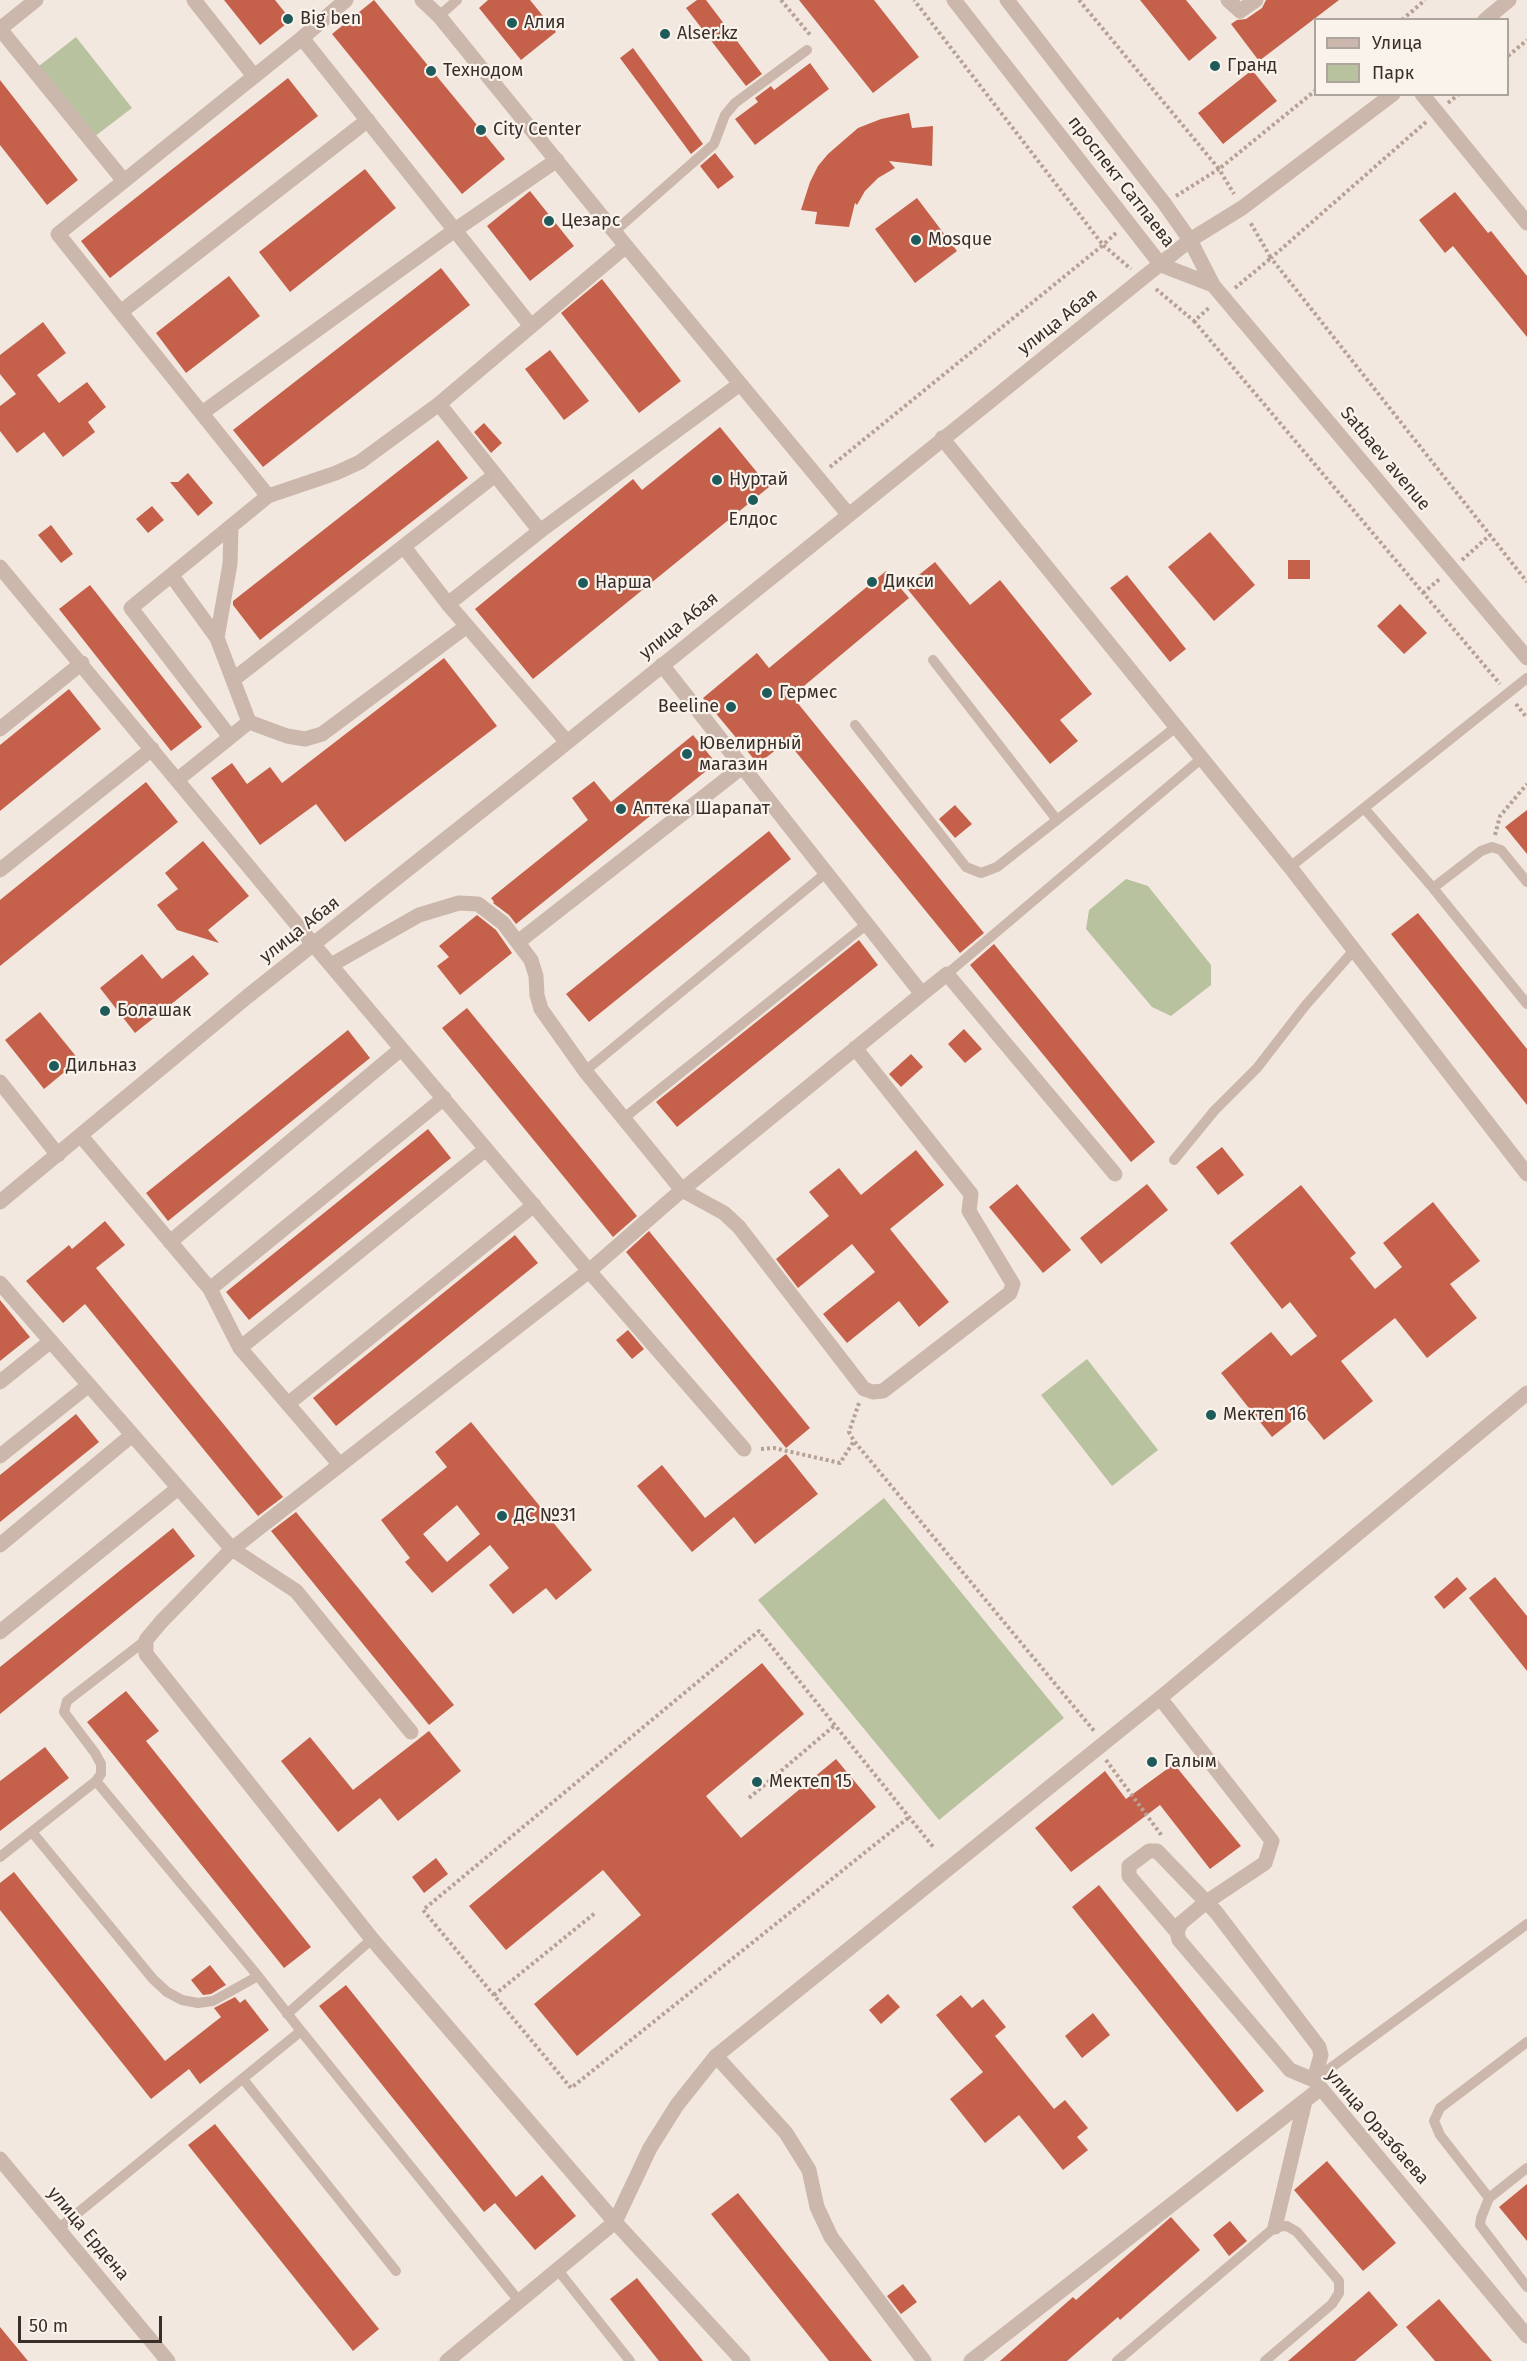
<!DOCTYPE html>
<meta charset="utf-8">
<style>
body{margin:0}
#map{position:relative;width:1527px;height:2361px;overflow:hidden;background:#f3e8df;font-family:"Fira Sans",sans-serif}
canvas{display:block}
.legend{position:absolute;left:1314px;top:18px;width:195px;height:78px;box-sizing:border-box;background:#faf3ec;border:2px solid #ada49e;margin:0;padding:8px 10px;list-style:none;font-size:18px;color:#392e2a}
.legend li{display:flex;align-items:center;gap:12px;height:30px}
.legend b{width:30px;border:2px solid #ada49e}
.scale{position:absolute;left:18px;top:2316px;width:144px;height:27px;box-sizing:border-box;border:3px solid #392e2a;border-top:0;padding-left:8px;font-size:18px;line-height:21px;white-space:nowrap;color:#392e2a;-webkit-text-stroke:4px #faf3ec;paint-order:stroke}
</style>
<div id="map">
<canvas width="1527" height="2361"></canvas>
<ul class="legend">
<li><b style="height:8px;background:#cbb7ab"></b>Улица</li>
<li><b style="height:16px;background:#b9c29f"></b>Парк</li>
</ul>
<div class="scale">50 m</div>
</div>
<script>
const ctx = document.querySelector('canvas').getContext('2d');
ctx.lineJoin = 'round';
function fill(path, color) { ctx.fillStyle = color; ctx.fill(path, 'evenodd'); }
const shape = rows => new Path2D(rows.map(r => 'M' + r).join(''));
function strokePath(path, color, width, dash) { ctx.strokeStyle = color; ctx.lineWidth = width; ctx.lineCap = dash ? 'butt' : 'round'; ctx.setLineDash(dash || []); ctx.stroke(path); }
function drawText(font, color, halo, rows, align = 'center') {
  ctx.font = font + ' "Fira Sans",sans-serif'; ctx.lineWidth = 4.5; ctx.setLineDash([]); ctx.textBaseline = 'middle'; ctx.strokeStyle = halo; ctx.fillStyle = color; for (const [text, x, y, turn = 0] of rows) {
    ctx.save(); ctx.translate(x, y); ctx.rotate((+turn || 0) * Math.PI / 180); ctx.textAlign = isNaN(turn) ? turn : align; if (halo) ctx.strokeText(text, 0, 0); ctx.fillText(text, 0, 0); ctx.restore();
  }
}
fill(shape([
 [76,37,132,108,94,137,39,66],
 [1126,879,1148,886,1211,965,1211,985,1171,1016,1152,1007,1086,929,1089,910],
 [1087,1359,1158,1450,1112,1486,1041,1395],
 [884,1498,1064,1718,939,1820,758,1600]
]), '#b9c29f');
fill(shape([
 [224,0,275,0,291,20,260,45],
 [374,0,505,159,462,194,332,34],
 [488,0,530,0,556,32,521,60,479,8],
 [697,0,706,0,762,74,746,86,686,8],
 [799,0,874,0,919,57,873,93],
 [1140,0,1186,0,1217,38,1189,61],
 [1266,0,1339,0,1259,61,1231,24,1237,20,1246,19,1262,8],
 [633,48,703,144,691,154,620,58],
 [810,63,829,89,755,145,735,119,758,102,755,98,771,86,774,90],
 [1252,70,1277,101,1223,144,1198,113],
 [288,78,318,116,110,278,81,241],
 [0,80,78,180,47,205,0,145],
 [909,113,912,128,933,126,932,166,889,161,895,168,878,178,865,191,857,205,855,203,849,227,815,224,817,212,801,210,810,182,818,166,828,154,858,128,881,119],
 [715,153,734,177,718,189,700,166],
 [365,169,396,208,290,292,259,252],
 [530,191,574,246,530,281,487,226],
 [1455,192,1488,233,1491,231,1527,276,1527,337,1453,246,1445,253,1419,220],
 [917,198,957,251,915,283,875,229],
 [441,268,470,305,263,467,233,430],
 [229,276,260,316,186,373,156,333],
 [602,279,681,381,639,413,561,313],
 [43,322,66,353,37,375,59,403,87,382,106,407,88,422,95,432,63,457,44,432,17,453,0,431,0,406,16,394,0,374,0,355],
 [550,350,589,401,564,420,525,369],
 [484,423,502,443,491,453,474,432],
 [720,427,769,487,533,679,475,609,633,479,642,490],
 [438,440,468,478,260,640,233,605,233,601],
 [188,473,213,503,198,516,170,482,178,482],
 [152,506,164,520,148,533,136,519],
 [51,525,73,554,61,563,38,535],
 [1210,532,1255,585,1214,621,1168,567],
 [1288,560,1310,560,1310,579,1288,579],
 [935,562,970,605,1000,580,1092,694,1060,720,1078,741,1050,764,905,586],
 [886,571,909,598,792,696,984,933,960,953,787,741,758,764,703,698,757,653,769,668],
 [1127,575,1186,649,1170,662,1110,588],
 [90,585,202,727,171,751,59,609],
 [1400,604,1427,633,1404,654,1377,626],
 [444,658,497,726,345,842,316,804,260,845,211,778,232,763,247,784,270,767,282,783],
 [69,689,101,729,0,811,0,745],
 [693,735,716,763,516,924,509,915,493,903,494,902,491,898,588,820,572,798,594,781,611,802],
 [146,782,178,822,0,966,0,900],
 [955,805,972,824,955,838,939,819],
 [1527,810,1527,854,1505,827],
 [769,831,791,859,589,1022,566,994],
 [203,841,249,896,208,930,219,943,177,930,157,905,178,889,165,873],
 [1418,913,1527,1049,1527,1105,1391,934],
 [477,915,496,930,512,953,460,995,437,966,449,957,439,946],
 [859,940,878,965,677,1127,656,1102],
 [994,944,1155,1142,1131,1162,970,965],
 [142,954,162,979,193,955,209,974,135,1033,100,988],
 [467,1008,637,1216,613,1237,442,1028],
 [40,1012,79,1060,44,1089,5,1040],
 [964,1029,982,1049,965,1063,948,1044],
 [348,1030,370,1058,168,1221,146,1193],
 [911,1054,923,1067,901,1087,889,1074],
 [428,1129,451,1158,249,1320,226,1292],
 [1222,1147,1244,1175,1218,1195,1196,1167],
 [916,1150,944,1185,890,1229,949,1302,919,1327,899,1301,847,1343,823,1314,875,1272,852,1244,798,1288,776,1259,829,1216,809,1192,839,1168,861,1195],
 [1017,1184,1071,1250,1043,1273,989,1207],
 [1147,1184,1168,1210,1101,1264,1080,1238],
 [1301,1185,1356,1253,1350,1258,1375,1289,1402,1267,1383,1243,1433,1202,1480,1261,1450,1284,1477,1318,1427,1358,1395,1318,1341,1361,1373,1401,1324,1440,1302,1413,1272,1437,1221,1373,1271,1332,1291,1356,1317,1336,1290,1302,1282,1309,1230,1243],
 [105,1221,125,1245,96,1268,283,1497,258,1516,85,1304,63,1323,26,1281,69,1245,72,1249],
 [649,1231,810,1428,786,1448,626,1252],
 [515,1235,538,1263,336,1426,313,1398],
 [0,1300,30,1337,0,1361],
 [628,1330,644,1349,632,1359,616,1340],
 [76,1414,99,1442,0,1522,0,1475],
 [471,1422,592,1570,556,1600,546,1588,513,1614,489,1585,509,1568,490,1545,432,1593,405,1562,410,1558,381,1520,447,1467,435,1452],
 [457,1505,480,1534,447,1562,423,1534],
 [786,1454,818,1494,755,1544,734,1517,692,1552,637,1486,662,1465,705,1518],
 [296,1512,454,1705,429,1725,271,1531],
 [173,1528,195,1556,0,1714,0,1667],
 [1457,1577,1467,1589,1444,1609,1434,1597],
 [1495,1577,1527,1616,1527,1671,1469,1598],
 [762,1663,804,1714,706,1796,741,1838,836,1759,876,1807,577,2056,534,2004,641,1915,603,1870,506,1950,469,1906],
 [126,1691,159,1731,146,1741,311,1947,284,1968,87,1722],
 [429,1731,461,1771,398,1821,380,1798,338,1832,281,1761,310,1737,353,1790],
 [45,1747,69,1778,0,1831,0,1781],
 [1174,1764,1241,1846,1210,1869,1160,1805,1071,1872,1035,1828,1105,1771,1126,1799],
 [436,1858,448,1874,424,1893,412,1877],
 [14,1872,165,2061,221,2017,214,2008,235,1997,240,2003,245,1999,269,2030,200,2084,189,2069,151,2099,0,1910,0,1883],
 [1099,1885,1264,2091,1237,2112,1072,1907],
 [210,1965,226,1985,211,1994,203,1995,191,1980],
 [346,1985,516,2197,542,2175,576,2216,535,2250,495,2203,484,2212,319,2006],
 [888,1994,900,2007,881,2024,869,2010],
 [961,1995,972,2008,983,1999,1006,2027,995,2036,1054,2109,1065,2100,1088,2128,1077,2137,1088,2150,1063,2170,1019,2115,985,2143,950,2099,983,2072,936,2015],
 [1093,2013,1110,2035,1082,2058,1065,2036],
 [215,2124,379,2329,353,2351,188,2145],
 [1327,2161,1396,2243,1363,2271,1294,2190],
 [1527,2184,1527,2241,1499,2207],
 [738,2193,872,2361,829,2361,711,2214],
 [1171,2217,1200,2250,1120,2320,1118,2317,1067,2361,1000,2361,1073,2297,1076,2300],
 [1230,2221,1247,2241,1229,2256,1213,2235],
 [637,2278,703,2361,659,2361,610,2299],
 [903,2284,917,2302,901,2314,887,2296],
 [1369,2291,1398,2325,1355,2361,1288,2361],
 [1439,2299,1492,2361,1435,2361,1406,2327],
 [0,2327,28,2361,0,2361]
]), '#c5604b');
strokePath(shape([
 [781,0,811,36],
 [1079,0,1219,169,1316,90],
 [1402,20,1425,0],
 [1508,56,1527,40],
 [1448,103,1459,94],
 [1426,122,1271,258,1490,535],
 [1176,196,1219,169,1234,194],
 [1116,233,1103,245,1131,269],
 [1235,288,1271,258,1250,222],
 [1156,289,1194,321,1210,307],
 [1194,321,1500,684],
 [830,467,1103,245,914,0],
 [1462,560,1490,535,1527,582],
 [1423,593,1441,578],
 [1516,704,1527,718],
 [1495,835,1500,816,1527,784],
 [859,1403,849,1432,854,1441,1095,1732],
 [761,1449,774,1448,840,1463,854,1441],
 [1106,1760,1162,1836],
 [749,1798,834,1726],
 [908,1818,571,2088,423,1910,759,1631,934,1848],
 [494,1995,595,1913]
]), '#b7a195', 4, [3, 3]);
strokePath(shape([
 [439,16,457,0],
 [614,232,714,144,725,115,735,103,807,50],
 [933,660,1057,820,1176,727],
 [855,725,966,867,981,873,997,867,1057,820],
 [1364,808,1433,888,1527,1004],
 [1290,867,1527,678],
 [1433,888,1481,851,1492,847,1501,850,1527,882],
 [947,974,1202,758],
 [585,1071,826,873],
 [624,1118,867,924],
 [1174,1160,1214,1111,1257,1068,1305,1006,1354,950],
 [96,1781,258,1976,301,2031],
 [32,1832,153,1979,167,1992,182,2000,198,2003,213,2001,258,1976],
 [0,1857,96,1781,101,1774,101,1764,95,1753,64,1712,67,1701,146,1640],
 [287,2014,372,1939],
 [1527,2042,1440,2108,1434,2121,1440,2135,1489,2198,1481,2218,1480,2225,1527,2287],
 [243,2079,396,2271],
 [1314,2080,1527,1924],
 [1489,2198,1527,2168],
 [58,2229,301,2031,519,2301],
 [557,2269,630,2361],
 [1117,2361,1275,2227,1287,2226,1297,2232,1339,2281,1339,2293,1332,2304,1265,2361]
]), '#cbb7ab', 10);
strokePath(shape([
 [194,0,254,76],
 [346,0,302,38,531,326],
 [422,0,439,16,626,246,848,514],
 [1228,0,1240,11,1256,0],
 [0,29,124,181,302,38],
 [0,29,36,0],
 [1422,94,1527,223],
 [124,181,58,234,268,496],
 [122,311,368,120],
 [202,413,455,230,557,160],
 [942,438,1290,867,1527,1174],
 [540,531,740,384],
 [404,547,448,604],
 [0,567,313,944,589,1271,744,1449],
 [172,576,217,638,249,722,287,736,305,739,322,734,467,626],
 [217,638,230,564,231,527],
 [234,679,495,475],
 [0,729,82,663],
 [230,737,131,608,268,496,336,473,360,462,439,404],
 [567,742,448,604,540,531,439,404,626,246],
 [177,780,249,722],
 [0,870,152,749],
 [518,942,742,767],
 [331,965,419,915,459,903,478,904,503,923,531,960,536,976,537,995,541,1009,585,1071,682,1190,922,994,662,665],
 [922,994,947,974,1115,1174],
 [0,1082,58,1155],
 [81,1136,210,1289,240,1348,340,1465],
 [170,1242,401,1049],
 [0,1283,232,1549,161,1622,146,1640,146,1654,372,1939,615,2222,743,2361],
 [210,1289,444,1098],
 [240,1348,486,1149],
 [0,1382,51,1341],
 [289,1403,534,1205],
 [0,1456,89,1385],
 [0,1545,132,1435],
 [0,1632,177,1489],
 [1160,1698,1272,1841,1265,1863,1205,1903,1181,1923,1177,1932,1179,1940,1290,2070,1314,2080,1527,2336],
 [411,1732,296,1591,232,1549,589,1271,682,1190,724,1213,739,1227,864,1389,873,1392,883,1391,1010,1293,1013,1284,969,1211,971,1194,855,1048],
 [1177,1932,1129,1876,1129,1866,1149,1851,1157,1851,1216,1912,1319,2047,1321,2055,1314,2080],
 [716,2056,786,2133,809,2170,817,2207,831,2237,924,2361],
 [1275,2227,1305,2101],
 [447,2361,615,2222,650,2148,677,2105,716,2056,1160,1698,1527,1393],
 [971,2361,1321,2088]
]), '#cbb7ab', 15);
strokePath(shape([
 [954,0,1161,265,1213,285],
 [1007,0,1164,203,1190,240,1213,285,1527,658],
 [1485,20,1509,0],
 [0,1202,248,996,524,777,1190,240,1242,208,1393,94],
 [0,2159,168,2361]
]), '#cbb7ab', 15);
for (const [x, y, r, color] of [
 [288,19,6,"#1f5b5b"],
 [512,23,6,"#1f5b5b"],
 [665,34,6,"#1f5b5b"],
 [1215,66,6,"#1f5b5b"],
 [431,71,6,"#1f5b5b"],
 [481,130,6,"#1f5b5b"],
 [549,221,6,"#1f5b5b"],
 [916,240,6,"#1f5b5b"],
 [717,480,6,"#1f5b5b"],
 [753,500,6,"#1f5b5b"],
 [872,582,6,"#1f5b5b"],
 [583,583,6,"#1f5b5b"],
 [767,693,6,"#1f5b5b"],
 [731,707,6,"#1f5b5b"],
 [687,754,6,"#1f5b5b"],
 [621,809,6,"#1f5b5b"],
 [105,1011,6,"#1f5b5b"],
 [54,1066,6,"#1f5b5b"],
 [1211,1415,6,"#1f5b5b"],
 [502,1516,6,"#1f5b5b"],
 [1152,1762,6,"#1f5b5b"],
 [757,1782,6,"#1f5b5b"]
]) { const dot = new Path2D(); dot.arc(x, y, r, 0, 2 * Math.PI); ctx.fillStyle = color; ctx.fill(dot); strokePath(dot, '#faf3ec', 2); }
drawText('18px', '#392e2a', '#faf3ec', [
 ["Big ben",300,19],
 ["Алия",524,23],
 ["Alser.kz",677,34],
 ["Гранд",1227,66],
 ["Технодом",443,71],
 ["City Center",493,130],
 ["Цезарс",561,221],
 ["Mosque",928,240],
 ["Нуртай",729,480],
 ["Елдос",753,520,"center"],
 ["Дикси",884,582],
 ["Нарша",595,583],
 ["Гермес",779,693],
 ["Beeline",719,707,"right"],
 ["Ювелирный",699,744],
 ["магазин",699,765],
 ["Аптека Шарапат",633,809],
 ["Болашак",117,1011],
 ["Дильназ",66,1066],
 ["Мектеп 16",1223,1415],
 ["ДС №31",514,1516],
 ["Галым",1164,1762],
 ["Мектеп 15",769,1782]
], 'left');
drawText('18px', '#392e2a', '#faf3ec', [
 ["проспект Сатпаева",1121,182,52],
 ["улица Абая",1058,322,-38],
 ["Satbaev avenue",1385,459,50],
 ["улица Абая",679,626,-39],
 ["улица Абая",300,930,-38],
 ["улица Оразбаева",1377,2127,49],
 ["улица Ердена",88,2234,50]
]);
</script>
